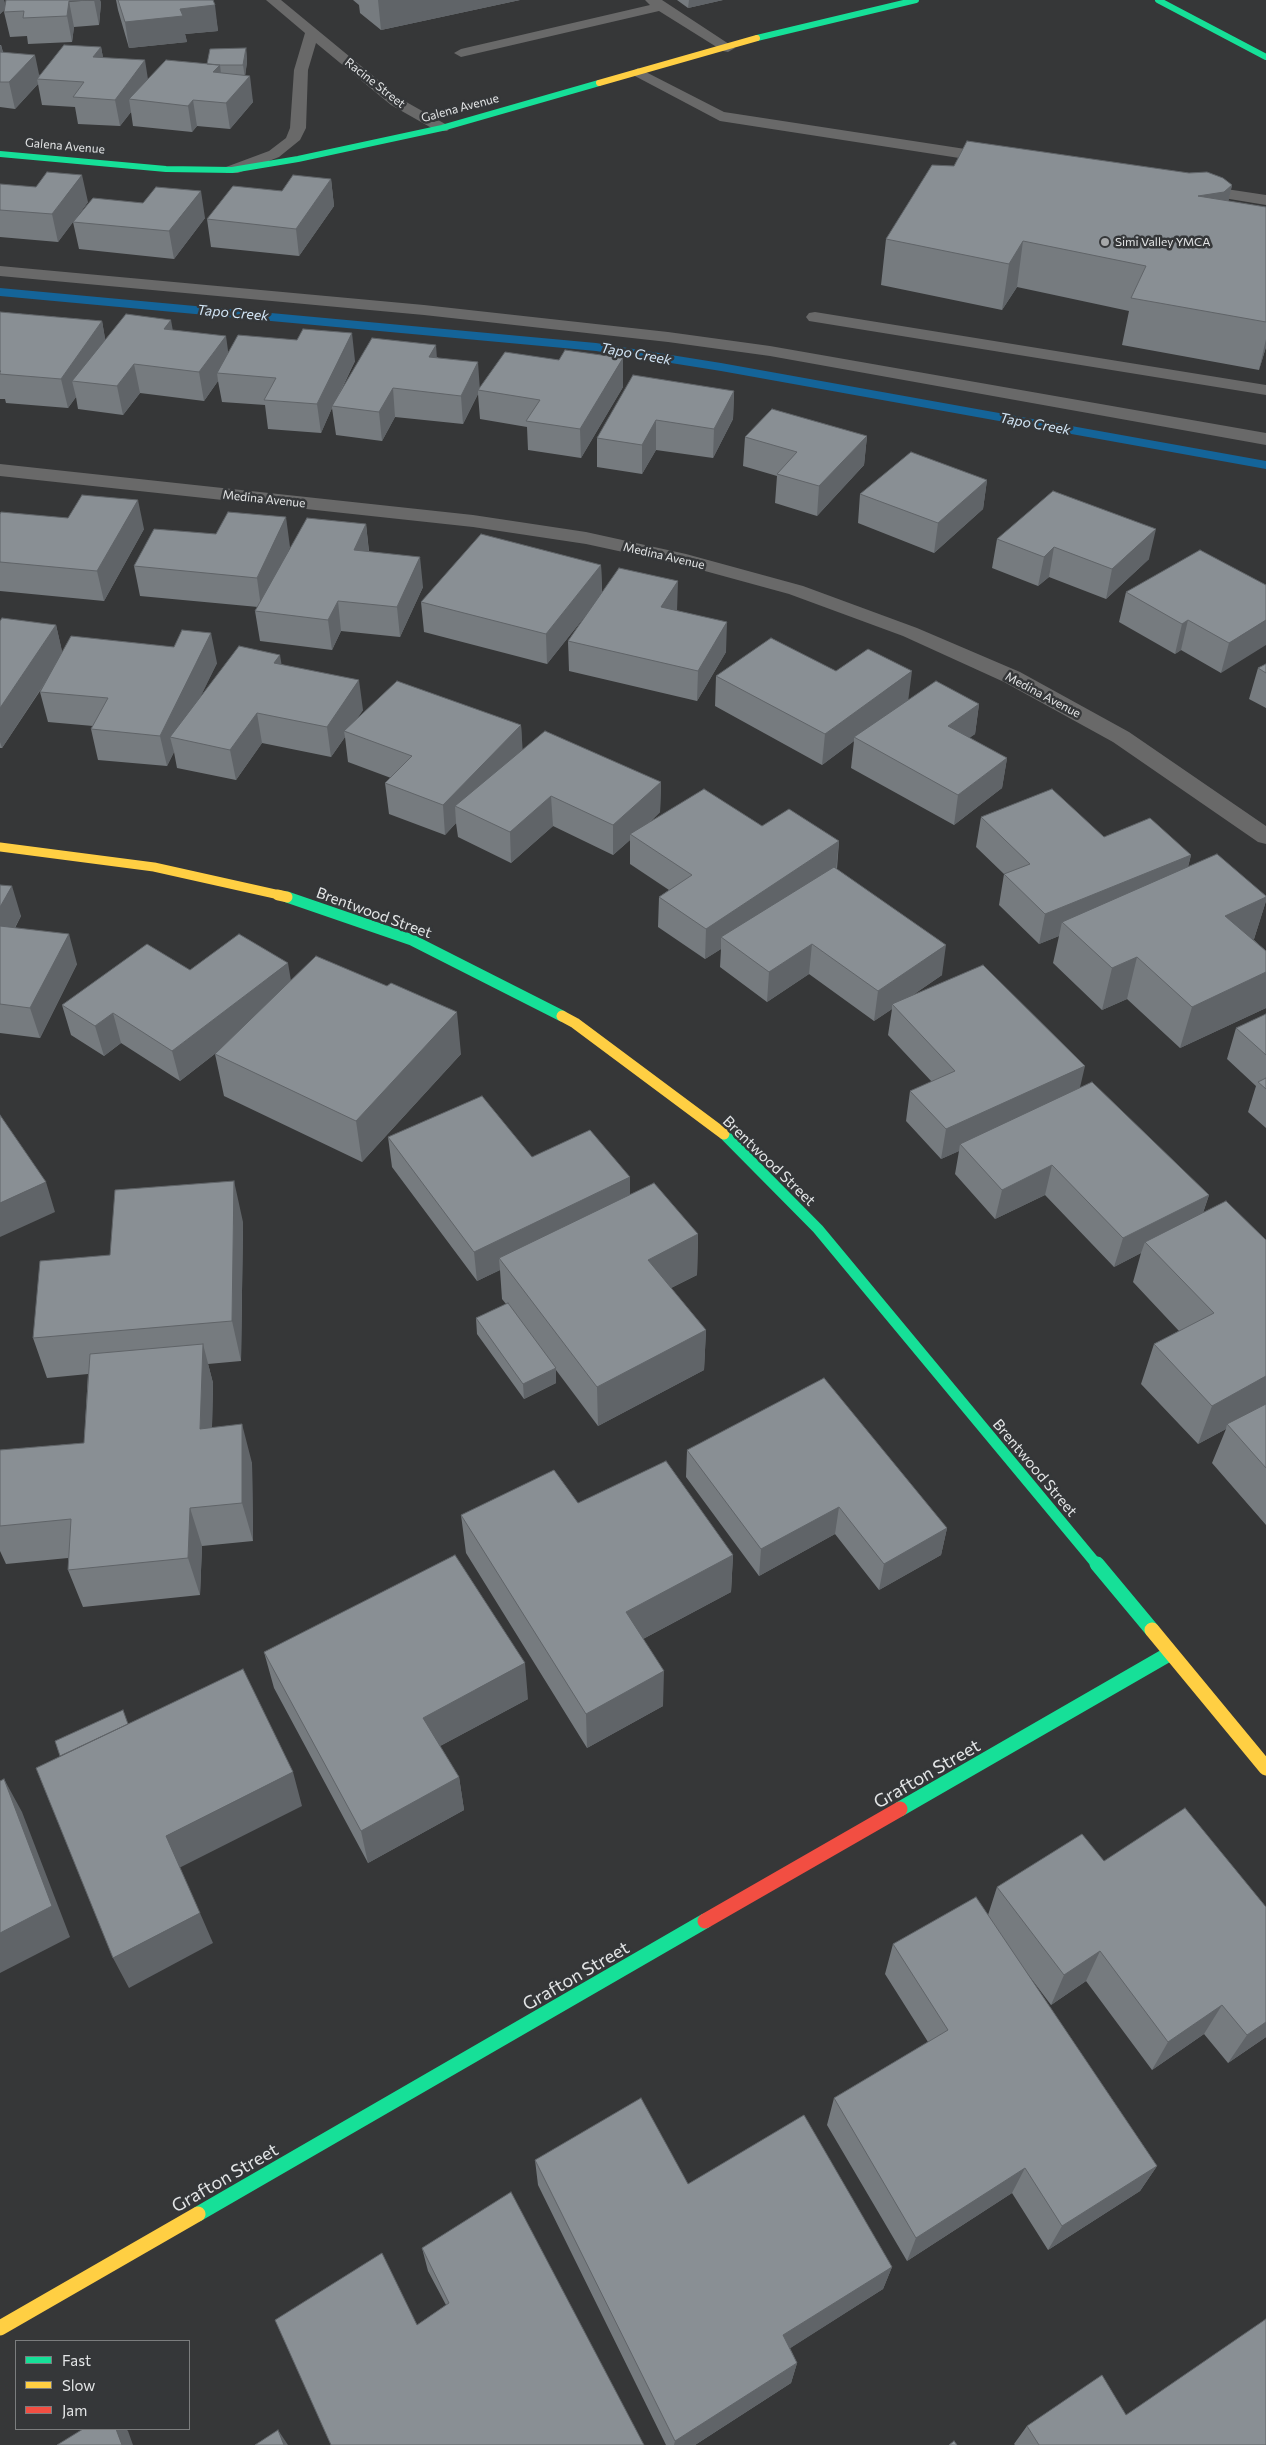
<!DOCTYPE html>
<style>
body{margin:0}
#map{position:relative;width:1266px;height:2445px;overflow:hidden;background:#363738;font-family:Commissioner,sans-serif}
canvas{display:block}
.legend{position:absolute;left:15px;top:2340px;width:175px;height:90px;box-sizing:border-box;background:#353739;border:1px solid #7b7d7e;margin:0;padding:6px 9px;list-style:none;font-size:15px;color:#e3e5e6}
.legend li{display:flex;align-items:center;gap:10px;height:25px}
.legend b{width:25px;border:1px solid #7b7d7e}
</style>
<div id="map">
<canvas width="1266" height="2445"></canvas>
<ul class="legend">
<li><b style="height:6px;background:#16e098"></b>Fast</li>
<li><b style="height:6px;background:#ffcf43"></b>Slow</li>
<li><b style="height:6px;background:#f24e42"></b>Jam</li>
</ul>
</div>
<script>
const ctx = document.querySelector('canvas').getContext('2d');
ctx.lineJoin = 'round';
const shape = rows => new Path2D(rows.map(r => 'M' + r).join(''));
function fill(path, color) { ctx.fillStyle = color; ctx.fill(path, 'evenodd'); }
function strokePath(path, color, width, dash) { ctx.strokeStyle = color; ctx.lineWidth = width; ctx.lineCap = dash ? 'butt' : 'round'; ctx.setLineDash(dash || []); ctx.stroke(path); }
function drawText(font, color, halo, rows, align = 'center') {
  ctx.font = font + ' Commissioner,sans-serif'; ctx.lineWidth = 5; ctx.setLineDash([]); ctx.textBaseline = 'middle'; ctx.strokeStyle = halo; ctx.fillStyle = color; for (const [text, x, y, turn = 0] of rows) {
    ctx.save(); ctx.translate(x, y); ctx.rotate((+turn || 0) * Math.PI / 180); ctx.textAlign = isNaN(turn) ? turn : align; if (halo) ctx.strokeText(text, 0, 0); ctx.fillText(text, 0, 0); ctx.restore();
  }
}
fill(shape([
 [0,288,596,343,721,363,1266,461,1266,469,721,371,596,351,0,296,0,288]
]), '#146499');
fill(shape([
 [645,0,662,0,735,48,728,52,723,51,659,11,461,57,454,53,461,49,650,5,645,0],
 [638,68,724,112,998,154,1006,159,998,164,720,121,633,75,631,72,638,68],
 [1193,184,1266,195,1266,205,1187,192,1185,189,1193,184],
 [0,266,424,305,668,332,770,346,1266,433,1266,445,770,356,668,342,424,315,0,276,0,266],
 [815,312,1266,385,1266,395,809,321,806,317,809,313,815,312]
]), '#696969');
fill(shape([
 [266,0,281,0,401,99,447,125,450,128,447,131,437,131,391,105,316,43,308,70,306,128,300,140,279,157,238,173,226,173,224,170,226,167,269,151,286,138,290,128,294,70,305,33,266,0],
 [0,464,473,515,586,532,686,554,803,586,917,628,1020,672,1129,732,1266,826,1266,844,1258,842,1113,742,1004,682,903,636,789,594,683,565,586,544,473,527,0,476,0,464]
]), '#696969');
strokePath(shape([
 [1158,0,1266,57],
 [757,38,916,0],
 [0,154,166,169,232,170,298,159,442,128,599,83]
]), '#16e098', 6);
strokePath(shape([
 [287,897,412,940,562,1016],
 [724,1134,818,1229,1098,1566]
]), '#16e098', 11);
strokePath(shape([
 [1097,1564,1152,1630],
 [900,1809,1169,1654],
 [198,2214,705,1921]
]), '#16e098', 15);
strokePath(shape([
 [599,83,757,38]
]), '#ffcf43', 6);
strokePath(shape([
 [0,847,154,867,284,896]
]), '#ffcf43', 9);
strokePath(shape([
 [278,895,287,897],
 [562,1016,575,1023,724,1134]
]), '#ffcf43', 11);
strokePath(shape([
 [1152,1630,1266,1768],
 [0,2328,198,2214]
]), '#ffcf43', 15);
strokePath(shape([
 [705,1921,900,1809]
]), '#f24e42', 15);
fill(shape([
 [0,0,4,0,5,5,100,0,101,3,99,25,74,27,72,42,28,44,27,36,10,37,4,12,5,9,0,14],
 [116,0,213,0,218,31,185,34,187,42,129,48,118,10],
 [353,0,520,0,381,30,360,13,359,5],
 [677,0,723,0,688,8],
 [0,45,1,45,3,52,39,75,101,47,103,58,148,79,207,64,246,48,247,62,245,75,253,102,230,129,197,126,192,132,133,126,131,112,120,126,78,124,75,107,42,105,38,84,15,109,0,107],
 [331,179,334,206,299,256,211,247,207,219,282,191],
 [0,184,88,202,74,221,205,218,174,259,79,249,73,222,58,242,0,237],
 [1232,185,1228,201,1266,207,1266,347,1259,370,1122,345,1129,311,1017,287,1002,310,881,285,886,239],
 [0,312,102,321,105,339,173,330,228,353,355,361,339,395,437,357,480,388,623,387,581,458,528,450,527,427,480,419,478,394,463,424,395,417,382,441,336,435,332,408,321,433,268,429,265,405,222,402,218,381,204,401,140,393,123,415,78,409,76,397,68,408,6,403,5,399,0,399],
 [734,391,733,419,713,458,656,450,642,474,597,467,597,438],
 [867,436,864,465,817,516,775,503,777,476,743,466,745,437],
 [987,480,983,509,934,553,858,523,860,494],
 [0,514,144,529,104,601,0,591],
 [366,524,369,551,423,587,400,637,341,631,332,650,260,641,255,611,258,607,140,596,134,566,290,547,286,556],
 [997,539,1149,559,1106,599,1049,577,1038,586,992,568],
 [601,565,602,592,677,611,726,652,697,701,569,671,568,641,589,611,547,664,424,632,421,602],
 [1266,585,1221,673,1181,650,1175,654,1119,622,1126,592],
 [0,621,56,625,62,652,217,663,199,699,282,664,363,710,357,718,521,725,522,750,661,782,660,812,650,822,762,826,839,841,837,869,942,975,910,997,1080,1088,1209,1195,1203,1213,1266,1240,1266,1525,1212,1463,1226,1429,1198,1444,1141,1384,1154,1344,1179,1331,1133,1282,1141,1253,1114,1267,1045,1195,995,1219,955,1174,959,1151,941,1159,906,1121,910,1091,932,1082,888,1035,892,1009,874,1021,809,974,767,1002,720,967,721,949,705,959,658,927,659,897,669,890,630,864,630,840,613,855,553,826,511,863,458,837,456,823,445,835,389,814,385,783,391,778,348,762,345,737,331,757,262,743,236,780,177,768,174,752,167,766,98,760,91,729,93,726,48,722,40,692,46,682,2,748,0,748],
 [1266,664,1266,708,1249,699,1258,668],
 [836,671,909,700,979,704,975,734,969,738,1007,758,1002,788,954,825,851,768,854,741,822,765,715,706,716,676],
 [981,817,1104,837,1191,855,1188,867,1266,896,1266,901,1254,939,1253,939,1266,951,1266,1008,1180,1048,1127,999,1102,1010,1053,963,1059,936,1039,944,999,905,1004,874,976,847],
 [0,885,21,916,15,928,77,964,40,1038,0,1033],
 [190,970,291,980,461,1054,362,1162,224,1096,215,1054,216,1053,180,1081,121,1043,104,1056,71,1035,62,1005],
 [1266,1014,1266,1128,1248,1112,1256,1086,1227,1059,1236,1028],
 [388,1137,532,1157,630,1194,698,1234,697,1275,671,1288,706,1330,704,1370,598,1426,556,1370,556,1383,524,1399,477,1334,476,1318,506,1304,502,1299,500,1270,477,1281,392,1167],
 [243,1222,241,1361,208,1364,213,1383,212,1427,252,1463,253,1541,202,1546,200,1595,83,1607,68,1570,68,1558,6,1564,0,1551,0,1450,84,1443,88,1374,47,1378,33,1338,110,1255],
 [687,1450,947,1528,941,1555,879,1590,835,1534,759,1576,686,1477],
 [578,1503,733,1555,731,1592,643,1639,663,1706,587,1748,466,1553,461,1515],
 [264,1652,528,1699,440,1746,459,1777,464,1810,368,1863,274,1688],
 [1104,1861,1266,1907,1266,2037,1228,2063,1204,2034,1152,2070,1086,1981,1051,2005,1024,1969,1157,2166,1140,2191,1048,2250,1012,2193,907,2261,827,2125,834,2098,928,2042,885,1974,893,1944,988,1915,997,1887],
 [535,2160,688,2184,892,2267,883,2289,790,2348,797,2363,791,2383,695,2445,666,2445,538,2185],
 [422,2248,644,2445,417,2325,446,2305,428,2271],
 [1126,2415,1266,2445,1015,2445,1014,2444,1027,2426]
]), '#767b7f');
fill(shape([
 [0,0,4,0,6,8,0,14],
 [94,0,100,0,101,3,99,25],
 [378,0,520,0,381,30],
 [689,0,723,0,688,8],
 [69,1,74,27,72,42,67,16],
 [215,5,218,31,185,34,187,42,129,48,125,22,180,9],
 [1,45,7,71,0,76,0,46],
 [101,47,106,73,93,57],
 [246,48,247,62,245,78,243,65],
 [35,55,40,79,37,79,38,84,15,109,9,82],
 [145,60,149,86,129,99,131,112,120,126,115,100],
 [220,65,223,91,213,72],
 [250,76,253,102,230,129,226,103],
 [193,100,197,126,192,132,188,106],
 [82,175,88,202,58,242,52,214],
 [331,179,334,206,299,256,296,229],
 [1232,185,1222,231,1198,196],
 [201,191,205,218,174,259,169,231],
 [1023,241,1017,287,1002,310,1009,264],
 [171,320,176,348,164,329],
 [102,321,107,349,72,381,76,397,68,408,61,379],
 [352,333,355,361,333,406,332,406,332,408,321,433,317,404],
 [226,336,230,365,217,373,218,381,204,401,199,372],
 [1266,339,1266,347,1259,370],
 [436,345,438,373,429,357],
 [623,358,623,387,581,458,580,429],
 [478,362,480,391,478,390,478,394,463,424,461,396],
 [134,364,140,393,123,415,117,386],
 [393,388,395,417,382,441,379,412],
 [734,391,733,419,713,458,714,429],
 [656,420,656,450,642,474,642,445],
 [867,436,864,465,817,516,819,486],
 [987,480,983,509,934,553,938,523],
 [138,500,144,529,104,601,97,571],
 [286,517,290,547,261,607,257,578],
 [366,524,369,554,354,550],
 [1156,529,1149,559,1106,599,1112,569],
 [1054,547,1049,577,1038,586,1044,557],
 [420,557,423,587,400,637,397,607],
 [601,565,602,595,547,664,546,634],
 [678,581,677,611,661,607],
 [338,601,341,631,332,650,328,620],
 [1188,620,1181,650,1175,654,1182,624],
 [1266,620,1266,645,1221,673,1229,643],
 [727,622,726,652,697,701,698,671],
 [56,625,63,655,2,748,0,742,0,708],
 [211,633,217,663,180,739,170,737,174,752,167,766,160,736],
 [280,655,285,685,274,663],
 [912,671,908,702,854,737,854,741,822,765,825,734],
 [359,680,363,710,348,733,344,731,345,737,331,757,327,727],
 [979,704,975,734,944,756,948,726],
 [257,713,262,743,236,780,230,750],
 [521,725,523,755,455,806,456,823,445,835,443,805],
 [1007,758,1002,788,954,825,958,795],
 [661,782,660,812,634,836,630,834,630,840,613,855,613,825],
 [551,796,553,826,511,863,510,832],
 [839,841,836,871,721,937,721,949,705,959,706,929],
 [1191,855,1183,885,1062,922,1059,936,1039,944,1045,914],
 [12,886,21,916,0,954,0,907],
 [1266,897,1266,901,1254,939,1213,958,1225,916],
 [69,934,77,964,40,1038,30,1008],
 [812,944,809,974,767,1002,769,972],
 [946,945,942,975,895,1007,892,1004,892,1009,874,1021,878,991],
 [1137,957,1127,999,1102,1010,1112,968],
 [288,963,293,993,180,1081,172,1051],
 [1266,972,1266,1008,1180,1048,1192,1007],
 [457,1012,461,1054,362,1162,356,1121],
 [113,1013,121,1043,104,1056,95,1026],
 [1085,1066,1078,1096,960,1144,959,1151,941,1159,946,1129],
 [1052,1165,1045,1195,995,1219,1002,1190],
 [630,1177,630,1206,499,1258,500,1270,477,1281,474,1252],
 [234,1181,243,1222,241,1361,232,1321],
 [46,1182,55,1212,0,1237,0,1203],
 [1209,1195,1199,1224,1145,1242,1141,1253,1114,1267,1123,1238],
 [698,1234,697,1275,647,1300,648,1260],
 [706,1330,704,1370,598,1426,597,1387],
 [203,1344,213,1383,211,1467,200,1429],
 [556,1368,556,1383,524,1399,523,1384],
 [1266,1376,1266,1406,1227,1424,1226,1429,1198,1444,1212,1406],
 [242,1424,252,1463,253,1541,242,1503],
 [839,1507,835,1534,759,1576,761,1549],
 [190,1508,202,1546,200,1595,188,1558],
 [947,1528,941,1555,879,1590,884,1564],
 [733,1555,731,1592,626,1648,626,1612],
 [525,1663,528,1699,429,1752,423,1718],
 [664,1671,663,1706,587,1748,586,1714],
 [293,1772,302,1806,179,1868,166,1836],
 [459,1777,464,1810,368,1863,361,1831],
 [4,1779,22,1812,70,1937,0,1973,0,1933],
 [200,1913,213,1943,129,1988,113,1958],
 [1100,1951,1086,1981,1051,2005,1064,1975],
 [1222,2005,1204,2034,1152,2070,1168,2042],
 [1266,2022,1266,2037,1228,2063,1247,2035],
 [1157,2166,1140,2191,1048,2250,1062,2226],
 [1025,2168,1012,2193,907,2261,916,2238],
 [892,2267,883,2289,778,2356,783,2335],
 [797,2363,791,2383,695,2445,674,2445,675,2441],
 [116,2429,126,2429,128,2431,133,2445,122,2445],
 [278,2430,288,2445,284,2445]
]), '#606468');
const building = shape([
 [6,0,93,0,69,1,67,16,23,18,24,11,4,12,6,0],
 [118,0,213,0,215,5,180,9,183,16,125,22,118,0],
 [64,45,101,47,93,57,145,60,115,100,73,97,84,82,37,79,64,45],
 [246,48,243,65,218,65,207,64,210,49,246,48],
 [0,52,35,55,9,82,0,82,0,52],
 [166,60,220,65,213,72,250,76,226,103,193,100,188,106,129,99,166,60],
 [967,141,1189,173,1207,172,1223,178,1232,185,1224,192,1198,196,1266,207,1266,322,1131,298,1146,266,1023,241,1009,264,886,239,932,165,954,166,967,141],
 [47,172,82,175,52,214,0,210,0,184,36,187,47,172],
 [293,175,331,179,296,229,207,219,233,186,282,191,293,175],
 [156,187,201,191,169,231,73,222,93,198,143,203,156,187],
 [0,312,102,321,61,379,0,374,0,372,1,371,0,371,0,312],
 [126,314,171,320,164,329,226,336,199,372,134,364,117,386,72,381,126,314],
 [303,329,352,333,317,404,264,400,276,378,217,373,238,335,297,340,303,329],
 [372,338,436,345,429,357,478,362,461,396,393,388,379,412,332,406,372,338],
 [565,350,623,358,580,429,526,421,540,400,478,390,505,352,559,360,565,350],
 [633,375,734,391,714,429,656,420,642,445,597,438,633,375],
 [772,409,867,436,819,486,777,474,797,452,745,437,772,409],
 [911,452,987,480,938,523,860,494,911,452],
 [1053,491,1156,529,1112,569,1054,547,1044,557,997,539,1053,491],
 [82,495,138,500,97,571,0,562,0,514,1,512,68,518,82,495],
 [228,512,286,517,257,578,134,566,154,529,216,534,228,512],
 [307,518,366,524,354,550,420,557,397,607,338,601,328,620,255,611,307,518],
 [481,534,601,565,546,634,421,602,481,534],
 [1200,550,1266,585,1266,620,1229,643,1188,620,1182,624,1126,592,1200,550],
 [619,568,678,581,661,607,727,622,698,671,568,641,619,568],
 [2,618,56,625,0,708,0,621,2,618],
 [182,630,211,633,160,736,91,729,108,698,40,692,71,636,174,647,182,630],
 [771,638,836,671,868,649,912,671,825,734,716,676,771,638],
 [239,646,280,655,274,663,359,680,327,727,257,713,230,750,170,737,239,646],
 [1266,664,1266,673,1258,668,1266,664],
 [397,681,521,725,443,805,385,783,412,756,344,731,397,681],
 [936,681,979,704,948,726,1007,758,958,795,854,737,936,681],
 [545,731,661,782,613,825,551,796,510,832,455,806,545,731],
 [704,789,762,826,789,809,839,841,706,929,659,897,692,875,630,834,704,789],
 [1052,789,1104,837,1150,818,1191,855,1045,914,1004,874,1030,864,981,817,1052,789],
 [1217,854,1266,896,1266,897,1225,916,1266,951,1266,972,1192,1007,1137,957,1112,968,1062,922,1217,854],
 [834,867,946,945,878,991,812,944,769,972,721,937,834,867],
 [0,885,12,886,0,907,0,885],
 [0,926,69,934,30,1008,0,1004,0,926],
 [239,934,288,963,172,1051,113,1013,95,1026,62,1005,147,944,190,970,239,934],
 [316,956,387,986,391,983,457,1012,356,1121,215,1054,316,956],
 [983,965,1085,1066,946,1129,910,1091,955,1071,892,1004,983,965],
 [1266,1014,1266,1055,1236,1028,1266,1014],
 [1266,1078,1266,1089,1258,1082,1266,1078],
 [1092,1082,1209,1195,1123,1238,1052,1165,1002,1190,960,1144,1092,1082],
 [482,1096,532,1157,590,1130,630,1177,474,1252,388,1137,482,1096],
 [0,1115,46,1182,0,1203,0,1115],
 [234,1181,232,1321,33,1338,40,1261,110,1255,115,1190,234,1181],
 [654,1183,698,1234,648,1260,706,1330,597,1387,499,1258,654,1183],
 [1226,1201,1266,1240,1266,1376,1212,1406,1154,1344,1214,1313,1145,1242,1226,1201],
 [508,1303,556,1368,523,1384,476,1318,508,1303],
 [203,1344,200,1429,242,1424,242,1503,190,1508,188,1558,68,1570,71,1519,0,1526,0,1450,84,1443,90,1354,203,1344],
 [824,1378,947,1528,884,1564,839,1507,761,1549,687,1450,824,1378],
 [1266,1404,1266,1468,1227,1424,1266,1404],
 [666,1461,733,1555,626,1612,664,1671,586,1714,461,1515,554,1470,578,1503,666,1461],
 [455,1555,525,1663,423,1718,459,1777,361,1831,264,1652,455,1555],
 [243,1669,293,1772,166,1836,200,1913,113,1958,36,1768,243,1669],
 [123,1710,128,1724,60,1756,55,1741,123,1710],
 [4,1779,52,1906,0,1933,0,1781,4,1779],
 [1185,1808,1266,1907,1266,2022,1247,2035,1222,2005,1168,2042,1100,1951,1064,1975,997,1887,1082,1834,1104,1861,1185,1808],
 [976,1897,1157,2166,1062,2226,1025,2168,916,2238,834,2098,948,2030,893,1944,976,1897],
 [641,2098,688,2184,804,2115,892,2267,783,2335,797,2363,675,2441,535,2160,641,2098],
 [511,2192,644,2445,331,2445,275,2320,382,2253,417,2325,449,2303,422,2248,511,2192],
 [1266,2319,1266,2445,1039,2445,1027,2426,1102,2375,1126,2415,1266,2319],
 [83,2429,116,2429,122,2445,57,2445,83,2429],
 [278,2430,284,2445,255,2445,278,2430],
 [954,2441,957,2445,949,2445,954,2441]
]);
fill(building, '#898f94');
strokePath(building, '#606468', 1);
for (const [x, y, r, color] of [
 [1105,242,5,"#a6a8a9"]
]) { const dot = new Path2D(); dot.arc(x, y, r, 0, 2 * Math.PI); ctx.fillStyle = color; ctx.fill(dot); strokePath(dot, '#353739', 2); }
drawText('12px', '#e3e5e6', '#353739', [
 ["Racine Street",375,83,38],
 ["Galena Avenue",460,108,-15],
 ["Galena Avenue",65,146,5],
 ["Medina Avenue",264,499,6],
 ["Medina Avenue",664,556,13],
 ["Medina Avenue",1043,695,28]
]);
drawText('12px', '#e3e5e6', '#353739', [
 ["Simi Valley YMCA",1115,242]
], 'left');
drawText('italic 14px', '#d2e5f5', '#353739', [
 ["Tapo Creek",233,313,5],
 ["Tapo Creek",636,354,10],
 ["Tapo Creek",1035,424,10]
]);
drawText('15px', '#e3e5e6', '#353739', [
 ["Brentwood Street",374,913,20],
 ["Brentwood Street",769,1161,44],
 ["Brentwood Street",1035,1468,50]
]);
drawText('18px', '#e3e5e6', '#353739', [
 ["Grafton Street",927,1774,-30],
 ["Grafton Street",576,1976,-30],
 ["Grafton Street",225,2178,-30]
]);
</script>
